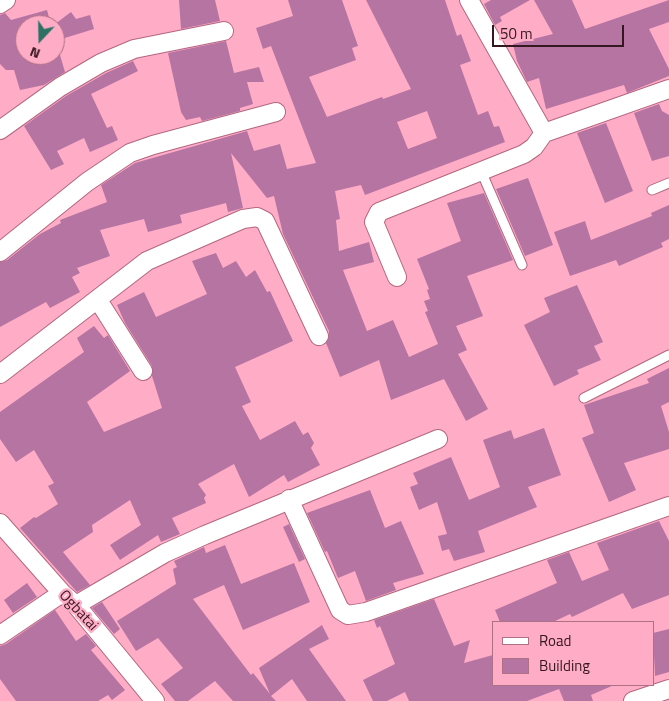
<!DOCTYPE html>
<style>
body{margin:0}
#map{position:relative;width:669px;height:701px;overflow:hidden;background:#ffacc6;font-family:"Titillium Web",sans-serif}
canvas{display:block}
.legend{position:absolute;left:492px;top:621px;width:162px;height:65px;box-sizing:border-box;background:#ffacc6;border:1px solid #ae7084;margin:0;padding:6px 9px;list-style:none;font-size:15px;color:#351721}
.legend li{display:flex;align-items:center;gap:10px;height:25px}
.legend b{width:25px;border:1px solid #ae7084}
.north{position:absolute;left:15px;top:15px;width:50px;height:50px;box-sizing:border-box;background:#ffacc6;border:1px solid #ae7084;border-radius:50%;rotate:201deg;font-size:14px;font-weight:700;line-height:20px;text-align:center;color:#351721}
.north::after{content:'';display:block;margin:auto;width:18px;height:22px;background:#2c7164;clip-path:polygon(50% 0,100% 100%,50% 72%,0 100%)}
.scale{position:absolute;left:492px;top:25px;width:132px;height:22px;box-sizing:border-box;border:2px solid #351721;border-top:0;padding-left:6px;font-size:15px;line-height:18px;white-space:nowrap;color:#351721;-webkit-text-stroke:4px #ffacc6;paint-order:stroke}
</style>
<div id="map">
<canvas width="669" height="701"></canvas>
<ul class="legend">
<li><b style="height:6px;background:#fff"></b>Road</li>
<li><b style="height:14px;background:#b674a2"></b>Building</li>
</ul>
<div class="north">N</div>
<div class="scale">50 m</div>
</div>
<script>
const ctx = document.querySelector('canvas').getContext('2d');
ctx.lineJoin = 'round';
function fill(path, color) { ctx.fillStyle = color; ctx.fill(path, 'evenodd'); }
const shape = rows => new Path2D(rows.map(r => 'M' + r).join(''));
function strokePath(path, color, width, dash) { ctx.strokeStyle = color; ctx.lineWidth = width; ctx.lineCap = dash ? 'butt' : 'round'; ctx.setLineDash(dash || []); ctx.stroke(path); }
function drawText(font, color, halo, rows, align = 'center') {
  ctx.font = font + ' "Titillium Web",sans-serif'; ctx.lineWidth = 4.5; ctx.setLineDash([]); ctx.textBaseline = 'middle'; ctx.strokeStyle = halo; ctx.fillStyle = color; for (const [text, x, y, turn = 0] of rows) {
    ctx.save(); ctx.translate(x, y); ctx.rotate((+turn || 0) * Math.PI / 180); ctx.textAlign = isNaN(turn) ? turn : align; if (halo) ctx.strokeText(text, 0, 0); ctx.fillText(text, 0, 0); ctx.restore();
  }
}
fill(shape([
 [179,0,215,0,220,21,181,29],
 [288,0,342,0,358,46,352,48,356,60,309,77,327,117,382,97,383,99,411,89,366,0,445,0,457,36,461,34,471,61,460,65,478,115,488,111,494,127,499,126,505,142,365,195,361,185,335,191,340,219,336,220,339,251,369,242,374,262,343,270,367,331,393,320,409,357,438,344,425,312,428,311,424,301,430,299,427,290,429,289,417,259,461,241,447,203,484,193,513,260,467,276,483,316,456,326,467,350,458,354,488,409,466,421,444,379,391,400,379,360,340,377,326,343,329,337,329,331,283,234,274,196,267,198,231,153,243,208,228,212,226,203,180,215,182,223,148,232,144,219,100,230,110,256,77,268,80,273,72,277,80,292,50,308,46,302,0,327,0,262,7,260,40,234,61,223,60,220,107,202,101,185,135,163,247,131,254,151,280,144,287,169,316,163,271,46,263,49,256,28,293,16],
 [427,111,437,138,408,149,397,122],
 [491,0,530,0,500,17,502,21,495,25,484,4],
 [534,0,572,0,585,29,669,0,669,22,649,29,669,69,669,76,627,93,624,85,546,109,539,78,527,82,517,61,513,44,553,34],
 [47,10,51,25,25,25,23,55,60,55,65,72,44,85,20,90,14,70,6,70,0,64,0,15,5,13,11,20],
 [71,12,76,19,90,15,94,29,55,41,55,24],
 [226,41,234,73,259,67,264,82,247,82,253,104,240,108,240,111,202,121,200,117,186,120,181,112,168,53],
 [133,61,138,71,91,94,107,128,112,126,118,140,90,152,84,138,57,151,64,164,51,170,24,126,66,96,106,73],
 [659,104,662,111,669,115,669,156,652,161,634,113],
 [606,123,633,191,605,203,577,133],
 [528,178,553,245,525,256,496,189],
 [669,205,669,239,661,243,663,247,619,266,616,260,570,276,554,232,585,221,591,240,652,216,651,213],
 [216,253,223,268,236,261,246,277,255,270,267,292,270,291,293,341,235,367,251,402,242,406,260,440,295,421,303,435,308,432,314,443,311,448,320,465,288,482,284,475,249,497,234,464,198,484,206,495,204,498,206,503,172,518,180,534,161,542,158,535,120,560,110,545,141,525,130,500,92,525,93,532,63,552,90,585,77,592,20,528,34,517,36,518,58,504,48,486,54,483,34,450,16,462,0,439,0,412,84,352,77,338,94,326,104,338,108,335,130,371,87,402,104,432,162,408,152,376,152,366,125,323,117,305,144,292,156,317,207,294,192,261],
 [577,285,603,342,594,346,601,360,577,370,579,374,554,386,524,325,550,312,544,298],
 [669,368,669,402,661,406,669,432,669,449,624,463,636,490,609,502,582,438,594,433,584,405,649,383,647,379],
 [544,428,561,475,528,487,537,507,478,531,485,552,454,561,449,549,442,551,438,536,447,534,437,502,419,510,410,487,418,484,413,473,451,457,469,500,500,487,483,440,511,430,514,439],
 [370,490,385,528,401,521,424,574,393,583,396,590,366,601,355,571,338,578,327,551,325,552,307,513],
 [659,521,669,541,669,595,632,609,623,593,572,617,570,614,553,622,500,622,495,610,557,583,547,560,569,552,582,581,609,570,597,543],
 [289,524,305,559,299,562,283,527],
 [225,545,241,584,294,563,310,602,243,630,224,585,193,599,251,675,253,673,270,694,259,668,322,625,329,639,309,649,346,701,307,701,292,679,271,696,276,701,233,701,215,681,188,701,175,701,161,684,183,668,158,638,136,651,117,621,176,584,173,569,177,567,174,561,204,547,206,553],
 [27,583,37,597,13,613,4,600],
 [434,599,454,646,470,640,464,663,493,655,493,685,614,685,591,695,593,701,564,701,559,689,527,701,409,701,405,692,387,701,373,701,363,680,395,664,380,626,377,628,374,620],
 [102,602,120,629,114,634,92,608],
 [55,610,76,641,86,634,96,646,91,650,125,690,112,700,108,695,98,701,16,701,0,679,0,646,6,644],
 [669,629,669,672,655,676,653,633]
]), '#b674a2');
const lane = shape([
 [481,171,522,265],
 [652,190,669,183],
 [584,398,669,355]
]);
const street = shape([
 [469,0,544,133],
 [0,4,6,0],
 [0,130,60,87,101,63,134,49,224,31],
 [0,252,87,182,130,153,153,145,276,112],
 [397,277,374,222,379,212,524,154,534,147,544,133,669,89],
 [98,300,143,371],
 [0,374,147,261,243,219,257,217,265,221,319,336],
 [289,499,340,610,348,615,366,612,669,506],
 [0,523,62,593,76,605,155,701],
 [76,605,165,553,205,535,438,439],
 [0,635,62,593],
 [633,701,669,689]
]);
strokePath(lane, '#b36780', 11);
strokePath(street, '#b36780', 20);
strokePath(lane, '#fff', 9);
strokePath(street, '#fff', 18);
drawText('15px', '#351721', '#ffacc6', [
 ["Ogbatai",78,611,47]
]);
</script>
